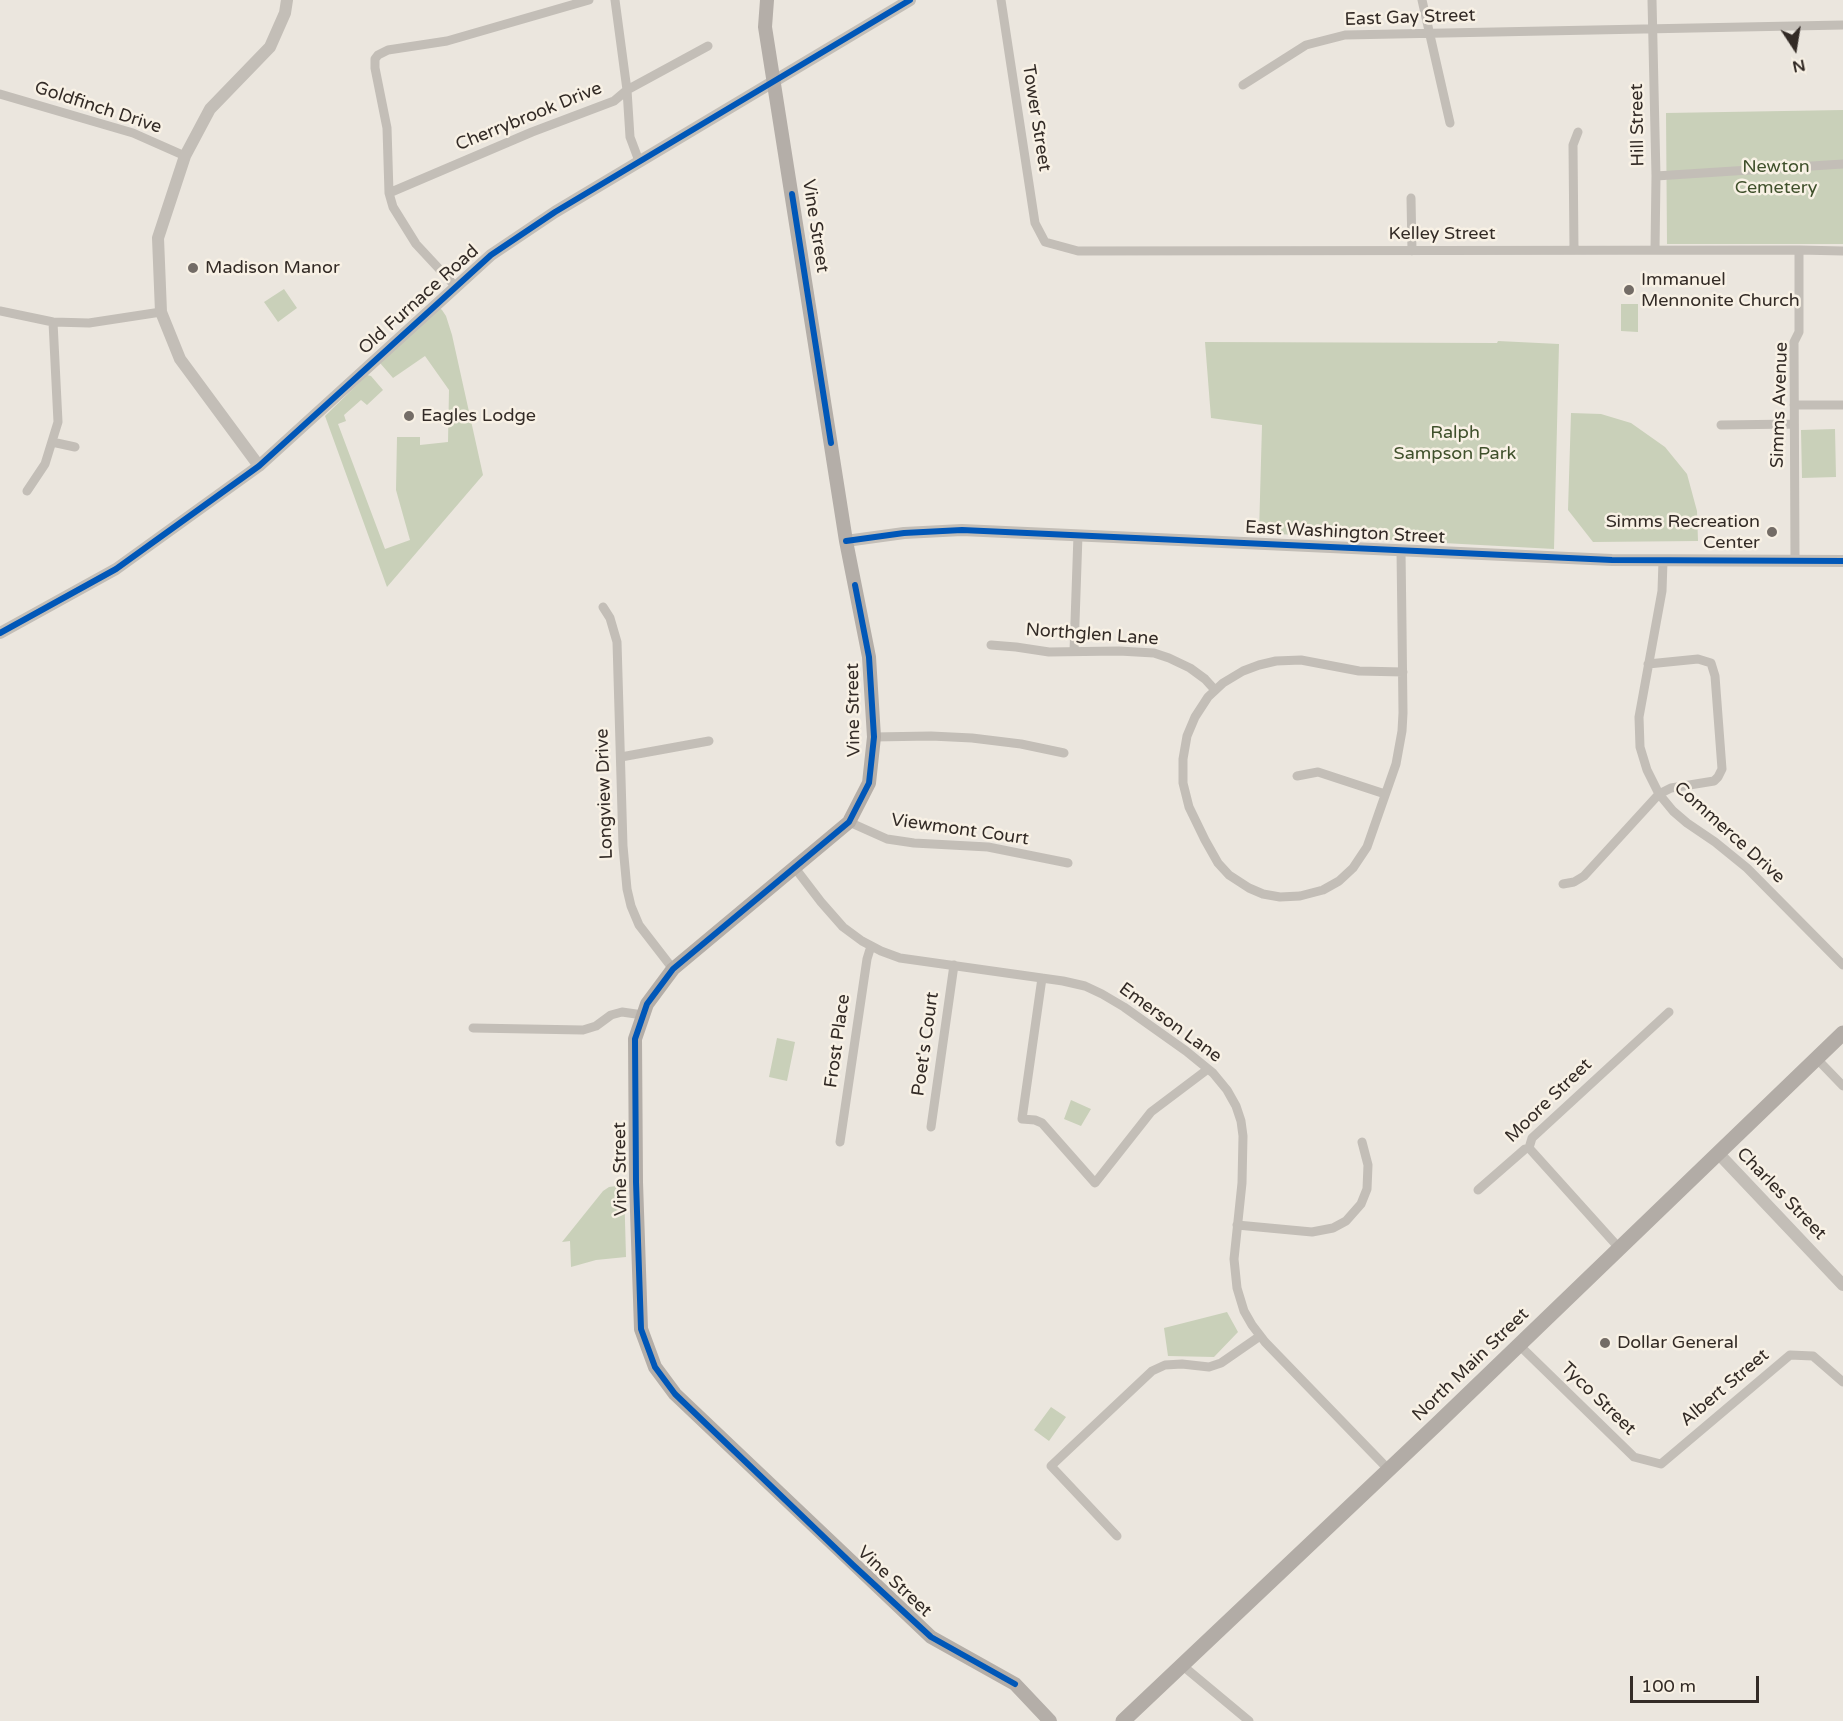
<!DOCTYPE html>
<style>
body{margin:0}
#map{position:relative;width:1843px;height:1721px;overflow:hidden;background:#ebe6de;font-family:"Varela Round",sans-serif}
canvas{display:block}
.north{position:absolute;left:1765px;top:18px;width:60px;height:60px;-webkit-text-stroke:4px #f8f1e5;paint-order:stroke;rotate:168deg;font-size:16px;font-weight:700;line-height:24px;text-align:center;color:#332b26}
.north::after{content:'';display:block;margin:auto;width:21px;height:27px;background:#332b26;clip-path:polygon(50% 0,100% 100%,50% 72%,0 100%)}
.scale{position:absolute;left:1630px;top:1676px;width:129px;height:27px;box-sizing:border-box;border:3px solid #332b26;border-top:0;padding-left:8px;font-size:18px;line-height:21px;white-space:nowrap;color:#332b26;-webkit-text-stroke:4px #f8f1e5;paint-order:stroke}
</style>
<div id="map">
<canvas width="1843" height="1721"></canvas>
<div class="north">N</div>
<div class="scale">100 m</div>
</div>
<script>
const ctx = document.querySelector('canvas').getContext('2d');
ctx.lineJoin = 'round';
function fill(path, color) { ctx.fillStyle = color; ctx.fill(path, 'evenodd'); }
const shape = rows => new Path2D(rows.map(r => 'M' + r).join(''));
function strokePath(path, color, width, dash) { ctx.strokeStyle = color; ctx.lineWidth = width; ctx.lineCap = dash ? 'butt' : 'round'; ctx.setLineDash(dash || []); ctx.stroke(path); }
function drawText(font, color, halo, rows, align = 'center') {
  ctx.font = font + ' "Varela Round",sans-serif'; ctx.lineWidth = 5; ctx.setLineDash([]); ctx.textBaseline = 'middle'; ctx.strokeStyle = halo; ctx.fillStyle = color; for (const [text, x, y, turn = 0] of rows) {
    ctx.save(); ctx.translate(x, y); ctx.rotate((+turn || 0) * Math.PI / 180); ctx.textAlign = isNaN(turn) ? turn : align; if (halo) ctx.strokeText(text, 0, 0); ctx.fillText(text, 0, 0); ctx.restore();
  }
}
fill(shape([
 [1843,110,1843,244,1667,244,1666,113],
 [284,289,297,308,278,322,264,302],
 [1621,304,1638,304,1638,332,1621,331],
 [437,306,442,310,446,316,452,335,483,475,387,587,325,416,367,375,371,376,383,390,367,405,361,400,344,415,346,421,338,424,385,549,410,540,396,490,397,437,420,437,420,445,448,442,449,390,425,356,393,378,380,363],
 [1498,341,1559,344,1554,549,1259,533,1262,425,1211,418,1205,342,1497,343],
 [1571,413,1601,414,1631,423,1665,447,1687,474,1697,511,1698,541,1593,542,1568,510],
 [1835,429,1836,477,1802,478,1801,430],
 [777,1038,795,1042,787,1081,769,1077],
 [1071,1100,1091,1109,1081,1126,1064,1119],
 [624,1185,626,1257,596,1260,571,1267,570,1241,562,1242,603,1191,609,1187],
 [1227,1312,1238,1332,1214,1357,1168,1356,1164,1328],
 [1051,1407,1066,1417,1049,1441,1034,1430]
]), '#c9d0b9');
strokePath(shape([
 [615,0,627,90,630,137,639,161],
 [1001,0,1035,223,1045,242,1078,251,1799,250,1843,251],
 [1422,0,1450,123],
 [1652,0,1656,176,1655,250],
 [1243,85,1306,45,1345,35,1843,25],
 [0,94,133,133,185,156],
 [1656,176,1843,164],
 [389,193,532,132,614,101,627,90,708,46],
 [1411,198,1412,251],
 [1574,250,1573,145,1578,132],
 [456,287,416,244,393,207,389,193,387,128,375,68,375,59,378,55,388,50,447,41,589,0],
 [0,311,53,322,89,323,161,312],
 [1794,405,1843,405],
 [1721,425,1794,424],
 [52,442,75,447],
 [27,491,45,464,58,422,53,322],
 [1401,550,1402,627,1403,713,1402,731,1396,764,1367,847,1353,868,1339,881,1323,890,1300,896,1280,897,1263,894,1249,888,1229,875,1218,863,1205,840,1189,807,1183,783,1183,759,1187,736,1195,717,1208,697,1223,683,1243,671,1259,665,1276,661,1301,660,1359,671,1403,672],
 [1663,561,1662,591,1639,717,1640,747,1647,770,1659,794,1673,811,1687,823,1715,842,1747,868,1843,965],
 [1795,561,1794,342,1799,332,1799,250],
 [603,607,610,618,617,642,623,846,627,889,631,906,639,925,673,969],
 [991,645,1016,647,1049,652,1119,651,1154,653,1169,658,1190,668,1205,679,1215,690],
 [1074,651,1078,535],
 [874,737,931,736,972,738,1021,744,1064,753],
 [621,757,709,741],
 [1297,776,1318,772,1385,794],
 [849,822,887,839,914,843,988,847,1068,863],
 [795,868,821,902,843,927,862,941,881,951,900,958,1063,981,1085,986,1102,994,1124,1007,1186,1051,1213,1073,1227,1090,1236,1106,1241,1121,1243,1136,1242,1183,1234,1259,1237,1288,1244,1311,1252,1325,1265,1342,1389,1470],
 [1563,884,1574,882,1584,876,1659,794,1671,788,1714,781,1718,777,1722,769,1715,676,1711,663,1698,659,1648,664],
 [1042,978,1022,1119,1035,1120,1042,1123,1095,1183,1151,1112,1208,1069],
 [473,1028,583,1030,596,1026,611,1015,622,1012,643,1015],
 [1817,1059,1843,1086],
 [931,1127,954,965],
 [840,1142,867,959,871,946],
 [1529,1148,1620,1249],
 [1478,1190,1525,1149,1529,1148,1532,1138,1669,1012],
 [1237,1225,1312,1232,1333,1228,1346,1221,1361,1204,1367,1189,1368,1165,1362,1142],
 [1519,1345,1634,1457,1661,1464,1790,1355,1813,1356,1843,1382],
 [1117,1536,1051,1466,1152,1371,1165,1365,1182,1364,1209,1367,1221,1363,1260,1336],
 [1183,1666,1249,1721]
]), '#c3beb7', 9);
strokePath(shape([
 [259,466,180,359,161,312,158,238,185,156,210,109,270,47,285,13,287,0],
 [846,541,904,533,962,530,1612,560,1843,561],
 [0,633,116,569,259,466,491,255,555,212,910,0],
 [1718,1153,1843,1285]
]), '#c3beb7', 12);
strokePath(shape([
 [767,0,765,27,846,541,869,657,874,737,869,783,849,822,673,969,647,1004,635,1039,636,1182,641,1329,655,1367,675,1394,931,1637,1015,1684,1050,1721]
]), '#b4aea8', 14);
strokePath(shape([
 [1123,1721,1437,1424,1843,1033]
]), '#b2aca6', 15);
strokePath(shape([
 [792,194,831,443],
 [846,541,904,533,962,530,1612,560,1843,561],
 [855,585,869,657,874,737,869,783,849,822,673,969,647,1004,635,1039,636,1182,641,1329,655,1367,675,1394,853,1565,931,1637,1015,1684],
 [0,633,116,569,259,466,491,255,555,212,910,0]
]), '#0057b8', 6);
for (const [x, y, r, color] of [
 [193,268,6,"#736c66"],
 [1629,290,6,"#736c66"],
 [409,416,6,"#736c66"],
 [1772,532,6,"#736c66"],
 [1605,1343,6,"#736c66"]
]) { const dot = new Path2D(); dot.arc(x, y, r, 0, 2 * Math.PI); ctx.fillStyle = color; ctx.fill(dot); strokePath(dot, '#f8f1e5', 2); }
drawText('18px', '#332b26', '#f8f1e5', [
 ["East Gay Street",1410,18,-2],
 ["Goldfinch Drive",98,108,18],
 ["Cherrybrook Drive",529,117,-22],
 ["Tower Street",1036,118,81],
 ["Hill Street",1638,125,-91],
 ["Vine Street",815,226,81],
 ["Kelley Street",1442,234],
 ["Old Furnace Road",419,300,-42],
 ["Simms Avenue",1780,405,-88],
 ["East Washington Street",1345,533,3],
 ["Northglen Lane",1092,635,4],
 ["Vine Street",854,710,-91],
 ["Longview Drive",605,794,-92],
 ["Viewmont Court",960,830,8],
 ["Commerce Drive",1729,833,42],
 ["Emerson Lane",1170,1023,36],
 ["Frost Place",838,1041,-82],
 ["Poet's Court",926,1044,-82],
 ["Moore Street",1549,1101,-44],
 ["Vine Street",621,1169,-91],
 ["Charles Street",1781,1194,46],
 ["North Main Street",1471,1365,-44],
 ["Albert Street",1725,1388,-40],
 ["Tyco Street",1598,1399,44],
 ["Vine Street",894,1582,43]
]);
drawText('18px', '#3f502b', '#f8f1e5', [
 ["Newton",1776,167],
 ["Cemetery",1776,188],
 ["Ralph",1455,433],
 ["Sampson Park",1455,454]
]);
drawText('18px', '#332b26', '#f8f1e5', [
 ["Madison Manor",205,268],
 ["Immanuel",1641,280],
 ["Mennonite Church",1641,301],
 ["Eagles Lodge",421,416],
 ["Simms Recreation",1760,522,"right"],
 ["Center",1760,543,"right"],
 ["Dollar General",1617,1343]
], 'left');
</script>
